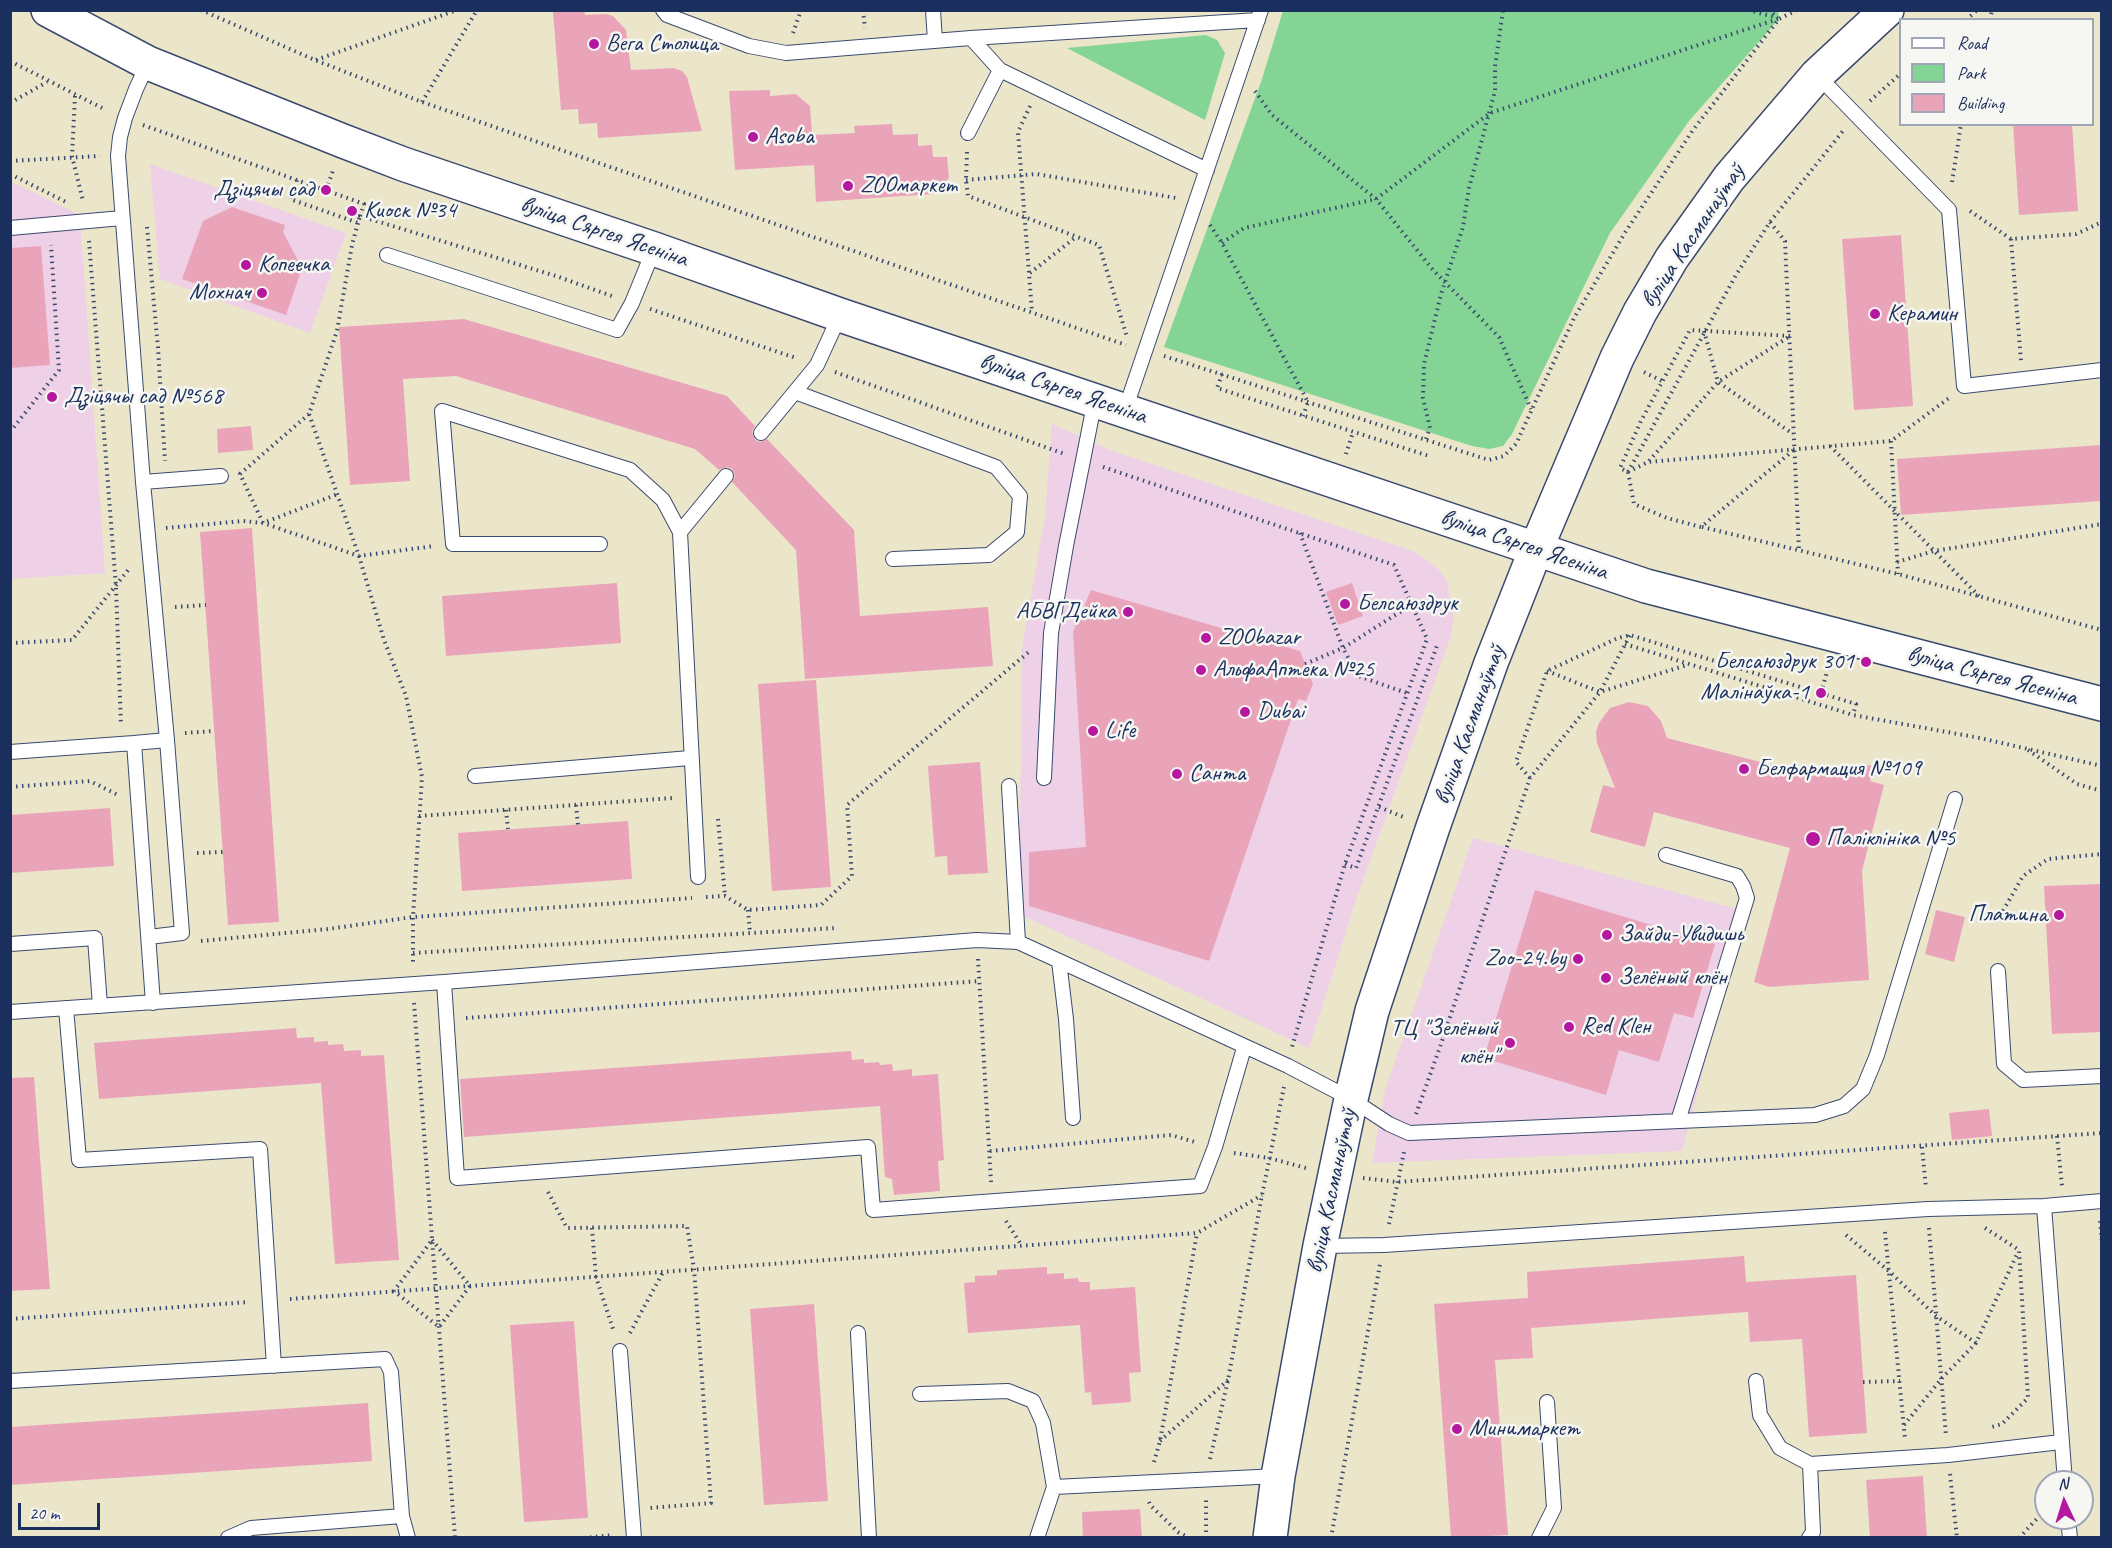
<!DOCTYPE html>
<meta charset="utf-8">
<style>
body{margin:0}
#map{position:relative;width:2112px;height:1548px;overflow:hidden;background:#ebe6ca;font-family:Caveat,sans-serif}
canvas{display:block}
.frame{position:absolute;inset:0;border:12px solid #1b2f5e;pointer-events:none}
.legend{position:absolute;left:1899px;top:18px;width:195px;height:108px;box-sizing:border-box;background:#f6f6f2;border:2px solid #9ea6b7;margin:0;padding:8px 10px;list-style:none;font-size:18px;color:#1b2f5e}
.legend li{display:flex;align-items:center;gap:12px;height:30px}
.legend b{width:30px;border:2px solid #9ea6b7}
.north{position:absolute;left:2034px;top:1470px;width:60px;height:60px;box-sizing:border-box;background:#f6f6f2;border:2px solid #9ea6b7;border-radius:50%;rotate:356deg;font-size:16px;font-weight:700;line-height:24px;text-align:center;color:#1b2f5e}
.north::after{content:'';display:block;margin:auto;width:21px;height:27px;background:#b5179e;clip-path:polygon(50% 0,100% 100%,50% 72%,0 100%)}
.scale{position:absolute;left:18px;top:1503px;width:82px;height:27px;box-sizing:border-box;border:3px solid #1b2f5e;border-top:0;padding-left:8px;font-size:18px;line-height:21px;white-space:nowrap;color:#1b2f5e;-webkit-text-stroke:4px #f6f6f2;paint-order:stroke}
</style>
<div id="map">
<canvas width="2112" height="1548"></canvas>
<div class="frame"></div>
<ul class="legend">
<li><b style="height:8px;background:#fff"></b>Road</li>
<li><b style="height:16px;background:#83d495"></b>Park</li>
<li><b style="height:16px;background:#eaa4ba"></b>Building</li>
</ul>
<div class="north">N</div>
<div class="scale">20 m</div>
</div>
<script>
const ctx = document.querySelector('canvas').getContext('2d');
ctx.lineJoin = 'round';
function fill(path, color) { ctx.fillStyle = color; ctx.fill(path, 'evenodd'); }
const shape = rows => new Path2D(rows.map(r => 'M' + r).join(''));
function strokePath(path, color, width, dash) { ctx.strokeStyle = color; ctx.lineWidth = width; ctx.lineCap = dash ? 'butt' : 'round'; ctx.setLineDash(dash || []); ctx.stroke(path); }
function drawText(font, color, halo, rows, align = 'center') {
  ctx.font = font + ' Caveat,sans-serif'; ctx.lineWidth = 5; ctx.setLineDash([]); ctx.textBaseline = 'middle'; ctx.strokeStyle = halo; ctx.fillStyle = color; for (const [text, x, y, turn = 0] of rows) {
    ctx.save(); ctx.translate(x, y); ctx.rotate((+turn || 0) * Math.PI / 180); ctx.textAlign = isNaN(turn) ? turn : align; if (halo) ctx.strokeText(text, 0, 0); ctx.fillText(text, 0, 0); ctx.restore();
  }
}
fill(shape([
 [150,164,346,233,310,333,160,279],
 [10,181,80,215,105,573,11,579],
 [1052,424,1113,451,1413,551,1427,560,1440,571,1447,581,1454,616,1451,636,1357,897,1309,1048,1019,914,1022,648,1045,516],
 [1473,838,1745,911,1682,1151,1372,1163,1385,1090]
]), '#eed0e7');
fill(shape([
 [1283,11,1778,10,1779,19,1689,121,1610,233,1512,434,1503,446,1489,449,1472,446,1164,347,1261,82],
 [1206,35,1217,40,1225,53,1205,120,1067,48]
]), '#83d495');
fill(shape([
 [584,10,585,15,606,14,613,16,626,30,631,70,674,68,682,71,687,77,702,131,598,138,597,123,579,124,578,109,561,110,553,12],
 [770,90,770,96,796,94,810,106,812,135,855,133,854,126,892,124,893,135,918,134,918,146,932,145,933,157,947,157,949,178,933,194,816,202,814,165,735,170,729,91],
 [2013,124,2072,124,2078,211,2019,215],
 [232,207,285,225,283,232,302,268,286,315,182,279,203,221],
 [1901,235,1913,406,1854,410,1842,239],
 [41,246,50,365,10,368,10,248],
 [464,319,727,396,755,426,752,432,755,440,760,442,767,439,854,530,860,616,988,607,993,666,805,679,796,550,732,482,735,477,732,469,727,467,719,470,695,449,456,376,403,379,410,481,350,485,339,327],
 [251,426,253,450,218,453,217,429],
 [2102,445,2102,501,1901,515,1897,459],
 [252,528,279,922,228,925,200,532],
 [617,583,621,643,446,656,442,596],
 [1352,583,1363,616,1338,625,1326,592],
 [1091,590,1300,651,1313,684,1306,701,1298,699,1209,961,1029,906,1029,852,1086,847,1073,632],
 [816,680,831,887,772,891,758,684],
 [1629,702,1648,706,1661,721,1667,738,1819,777,1821,769,1874,765,1870,781,1884,785,1862,871,1869,980,1769,987,1754,982,1790,848,1654,812,1645,847,1590,832,1603,785,1615,788,1597,743,1596,732,1599,723,1610,708],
 [980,762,988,873,948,875,947,856,935,857,928,766],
 [110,808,114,866,10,873,10,815],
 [628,821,632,879,462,891,458,833],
 [2102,884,2102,1032,2052,1034,2044,886],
 [1535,890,1715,944,1693,1018,1674,1013,1659,1062,1619,1050,1606,1095,1484,1058],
 [1936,910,1965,917,1954,962,1925,954],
 [296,1028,297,1038,314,1037,314,1042,328,1041,328,1045,343,1044,344,1051,361,1050,361,1056,384,1055,399,1260,335,1264,321,1083,99,1099,94,1043],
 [851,1051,852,1060,864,1059,864,1063,879,1062,880,1065,892,1064,893,1071,912,1069,912,1076,938,1074,944,1160,938,1161,940,1191,894,1195,892,1179,885,1177,880,1106,464,1137,460,1079],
 [34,1077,50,1289,10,1291,10,1078],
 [1989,1109,1992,1136,1952,1140,1949,1113],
 [1744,1256,1746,1282,1856,1275,1867,1433,1809,1437,1802,1339,1750,1342,1748,1312,1531,1328,1533,1358,1495,1360,1508,1535,1451,1538,1434,1304,1528,1298,1527,1272],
 [1047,1267,1047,1274,1064,1273,1064,1279,1078,1278,1079,1282,1090,1282,1090,1290,1135,1287,1141,1372,1129,1373,1131,1402,1092,1405,1091,1392,1085,1393,1080,1325,968,1333,964,1283,975,1282,975,1276,997,1275,997,1270],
 [814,1304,828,1501,764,1505,750,1309],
 [574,1321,588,1518,524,1522,510,1325],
 [368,1403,372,1461,10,1485,10,1427],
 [1923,1476,1927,1538,1870,1538,1866,1480],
 [1140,1509,1142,1538,1083,1538,1082,1512]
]), '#eaa4ba');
const service = shape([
 [663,10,667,15,749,46,786,53,971,38,1258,20],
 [933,10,935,41],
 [148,63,136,89,125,118,120,137,118,156,143,482,167,740,134,743,153,1003],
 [1000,70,1207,170],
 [1817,75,1949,210,1964,386,2102,370],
 [968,133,1000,70,971,38],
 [10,228,122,218],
 [387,255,617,330,632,303,654,249],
 [795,392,996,467,1020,496,1017,532,989,555,893,559],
 [1125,410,1261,10],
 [761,433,817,365,840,315],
 [143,482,221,476],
 [600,544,453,544,442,411,630,470,663,500,680,532],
 [10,752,134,743],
 [475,776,690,758],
 [1044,778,1051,633,1066,546,1095,400],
 [1009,786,1018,942],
 [1666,855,1737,876,1743,886,1747,898,1678,1121],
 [698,877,680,532,726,476],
 [149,937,182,933,167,740],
 [10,944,95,938,100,1006],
 [1059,961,1066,1019,1073,1118],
 [1998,971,2004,1064,2023,1080,2102,1076],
 [444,982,457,1178,868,1147,873,1210,1200,1186,1215,1147,1244,1048],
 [66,1008,79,1160,260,1149,274,1366],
 [10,1012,444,982,977,940,1018,942,1288,1066,1351,1099,1389,1124,1409,1133,1815,1115,1844,1106,1863,1089,1877,1055,1955,799],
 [2044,1206,2065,1482],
 [1320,1246,1384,1245,1928,1209,2044,1206,2102,1201],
 [858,1333,869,1538],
 [620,1351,634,1538],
 [10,1381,385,1359,391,1372,402,1516,408,1538],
 [1756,1381,1760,1415,1780,1448,1810,1464],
 [920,1394,1008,1391,1033,1401,1043,1423,1054,1487,1037,1538],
 [1054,1487,1278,1476],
 [2068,1518,2070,1538],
 [228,1538,251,1528,402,1516],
 [1539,1538,1554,1508,1547,1402],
 [1809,1538,1813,1532,1810,1464,1948,1455,2061,1442]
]);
const tertiary = shape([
 [1270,1538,1278,1476,1320,1246,1351,1099,1372,1011,1433,827,1491,663,1536,549,1617,358,1640,312,1672,258,1729,178,1817,75,1887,10]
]);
const secondary = shape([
 [48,10,148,63,343,141,403,164,654,249,840,315,1646,586,2102,704]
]);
strokePath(service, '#3a4a6e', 16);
strokePath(tertiary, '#3a4a6e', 36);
strokePath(secondary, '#3a4a6e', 36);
strokePath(shape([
 [201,10,315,60,422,102,1126,345],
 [863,10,865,28],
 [1748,10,1778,18],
 [1768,10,1776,16],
 [1966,20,1977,10],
 [1990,20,1992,10],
 [793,33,801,10],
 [316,60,457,10],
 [10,61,106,110],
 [1255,91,1272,115,1376,199,1433,270,1499,337,1531,409],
 [75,96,72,156,83,201],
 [1870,101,1900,74],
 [422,102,477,10],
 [10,103,47,82],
 [1030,106,1018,132,1032,312],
 [143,125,364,204,360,216,556,276,615,297],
 [967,152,966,180,968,196,1099,245,1127,337],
 [10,161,100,156],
 [10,174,66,202],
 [297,180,290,199,358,223,360,216],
 [966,180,1036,174,1176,198],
 [1952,182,1961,124],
 [326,190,334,168],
 [1970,211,2011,239,2076,234,2102,222],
 [1770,222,1785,241,1799,550],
 [358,223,352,245,337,331,309,414,359,556,384,640,406,696,422,777,413,917,413,965],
 [1210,225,1222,243,1308,402,1303,416],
 [147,227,158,348,165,461],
 [2011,239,2021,361],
 [89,241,116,587,121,725],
 [1222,243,1244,228,1376,199,1490,113,1778,19],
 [1030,273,1076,237],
 [650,309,796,358],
 [1704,331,1718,382,1793,434],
 [1790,336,1690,330,1641,421,1620,468,1628,472,1634,504,1667,518,1701,527,1795,449],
 [1164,356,1489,460,1504,456,1516,444,1574,318,1626,231,1693,130,1779,19,1797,10],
 [835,372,1065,454],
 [1644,372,1662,381],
 [1222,374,1217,388,1429,456],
 [309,414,240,474,263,523,338,494],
 [10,432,59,370,51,245],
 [1426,439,1430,428,1423,398,1424,364,1441,294,1463,227,1469,188,1495,91,1495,67,1503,10],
 [1891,441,1898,574],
 [1830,446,1979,596],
 [1346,454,1353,432],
 [1649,461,1718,382,1790,336],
 [1103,467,1394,565,1427,639,1345,864,1292,1047],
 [1628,472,1736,275,1770,222,1843,131],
 [1628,472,1648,462,1891,441,1949,398],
 [1702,527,1898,574,2102,630],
 [166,528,243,521,263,523,359,556,434,546],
 [1300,533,1343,648,1358,676,1407,693],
 [1897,562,1934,551,2102,524],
 [175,607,206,605],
 [10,643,72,640,129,569],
 [1625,644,1853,715,1980,738,2102,766],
 [1305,664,1343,648,1411,605],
 [1547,671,1600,692,1687,665],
 [1821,693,1829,665],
 [185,733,214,731],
 [2028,750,2077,784,2102,791],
 [1530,778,1516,762,1547,671,1618,638,1630,635,1856,704,1853,715],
 [10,787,90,781,118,795],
 [576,805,578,825],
 [1379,807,1406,818],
 [506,810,508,829],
 [419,816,673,798],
 [718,819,725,896],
 [197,853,223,852],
 [1345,864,1356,868,1438,643],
 [706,897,725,896,748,910,821,905,852,876,847,805,1030,651],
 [748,910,750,932],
 [2000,916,2023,876,2048,859,2102,854],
 [201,941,328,929,413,917,692,898],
 [413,953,836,928],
 [978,959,991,1182],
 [414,1003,455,1538],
 [466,1018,980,981],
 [1416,1114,1440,1047,1530,778,1600,692,1630,635],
 [2057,1136,2062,1186],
 [1922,1147,1926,1188],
 [990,1151,1171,1135,1195,1142],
 [1234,1153,1269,1158,1306,1168],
 [1363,1178,1397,1182,2102,1133],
 [548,1192,567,1228,687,1226,694,1269,711,1503,650,1508],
 [1006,1221,1022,1246],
 [2100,1221,2102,1244],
 [1389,1224,1404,1152],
 [592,1228,596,1277,614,1332],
 [1929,1228,1946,1436],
 [1985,1228,2019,1250,2028,1398,2002,1424,1992,1427],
 [1885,1232,1905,1439],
 [1846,1235,1890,1272,1936,1316,1976,1343],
 [432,1240,470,1286,439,1327,394,1291,432,1240],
 [290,1299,1197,1233,1262,1195],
 [10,1319,249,1302],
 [630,1333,663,1272],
 [1863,1382,1900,1381],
 [1904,1425,1942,1378,1976,1343,2018,1252],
 [1160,1441,1228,1380],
 [1210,1459,1228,1380,1262,1195,1284,1087],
 [1154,1462,1160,1441,1197,1233],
 [1950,1474,1957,1538],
 [1149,1502,1150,1505,1178,1532,1189,1538],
 [584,1538,613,1535],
 [1206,1538,1206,1499],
 [1331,1538,1380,1264],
 [2019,1538,2046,1509]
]), '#3a4a6e', 4, [1.5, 4.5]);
strokePath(service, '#fff', 14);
strokePath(tertiary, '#fff', 33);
strokePath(secondary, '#fff', 33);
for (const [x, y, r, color] of [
 [594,44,6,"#b5179e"],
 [753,137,6,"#b5179e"],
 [848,186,6,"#b5179e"],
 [326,190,6,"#b5179e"],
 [352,211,6,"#b5179e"],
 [246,265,6,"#b5179e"],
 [262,293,6,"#b5179e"],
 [1875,314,6,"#b5179e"],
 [52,397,6,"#b5179e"],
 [1345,604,6,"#b5179e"],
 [1128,612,6,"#b5179e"],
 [1206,638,6,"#b5179e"],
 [1866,662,6,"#b5179e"],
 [1201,670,6,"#b5179e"],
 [1821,693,6,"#b5179e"],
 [1245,712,6,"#b5179e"],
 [1093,731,6,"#b5179e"],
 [1744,769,6,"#b5179e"],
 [1177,774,6,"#b5179e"],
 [1813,839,8,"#b5179e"],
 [2059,915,6,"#b5179e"],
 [1607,935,6,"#b5179e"],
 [1578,959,6,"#b5179e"],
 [1606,978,6,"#b5179e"],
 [1569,1027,6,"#b5179e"],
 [1510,1043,6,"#b5179e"],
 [1457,1429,6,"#b5179e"]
]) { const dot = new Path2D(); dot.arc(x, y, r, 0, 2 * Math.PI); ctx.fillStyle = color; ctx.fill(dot); strokePath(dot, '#f6f6f2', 2); }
drawText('24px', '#1b2f5e', '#f6f6f2', [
 ["Вега Столица",606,44],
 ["Asoba",765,137],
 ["ZOOмаркет",860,186],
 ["Дзіцячы сад",314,190,"right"],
 ["Киоск №34",364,211],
 ["Копеечка",258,265],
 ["Мохнач",250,293,"right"],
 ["Керамин",1887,314],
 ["Дзіцячы сад №568",64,397],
 ["Белсаюздрук",1357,604],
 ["АБВГДейка",1116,612,"right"],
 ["ZOObazar",1218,638],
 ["Белсаюздрук 301",1854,662,"right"],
 ["АльфаАптека №25",1213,670],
 ["Малінаўка-1",1809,693,"right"],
 ["Dubai",1257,712],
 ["Life",1105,731],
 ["Белфармация №109",1756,769],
 ["Санта",1189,774],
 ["Паліклініка №5",1826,839],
 ["Платина",2047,915,"right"],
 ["Зайди-Увидишь",1619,935],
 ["Zoo-24.by",1566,959,"right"],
 ["Зелёный клён",1618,978],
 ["Red Kleн",1581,1027],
 ["ТЦ \"Зелёный",1498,1029,"right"],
 ["клён\"",1498,1057,"right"],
 ["Минимаркет",1469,1429]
], 'left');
drawText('24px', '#1b2f5e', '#f6f6f2', [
 ["вуліца Сяргея Ясеніна",604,232,19],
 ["вуліца Касманаўтаў",1693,236,-56],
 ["вуліца Сяргея Ясеніна",1063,389,19],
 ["вуліца Сяргея Ясеніна",1524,545,19],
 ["вуліца Сяргея Ясеніна",1992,676,15],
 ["вуліца Касманаўтаў",1470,725,-70],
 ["вуліца Касманаўтаў",1332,1191,-78]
]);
</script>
